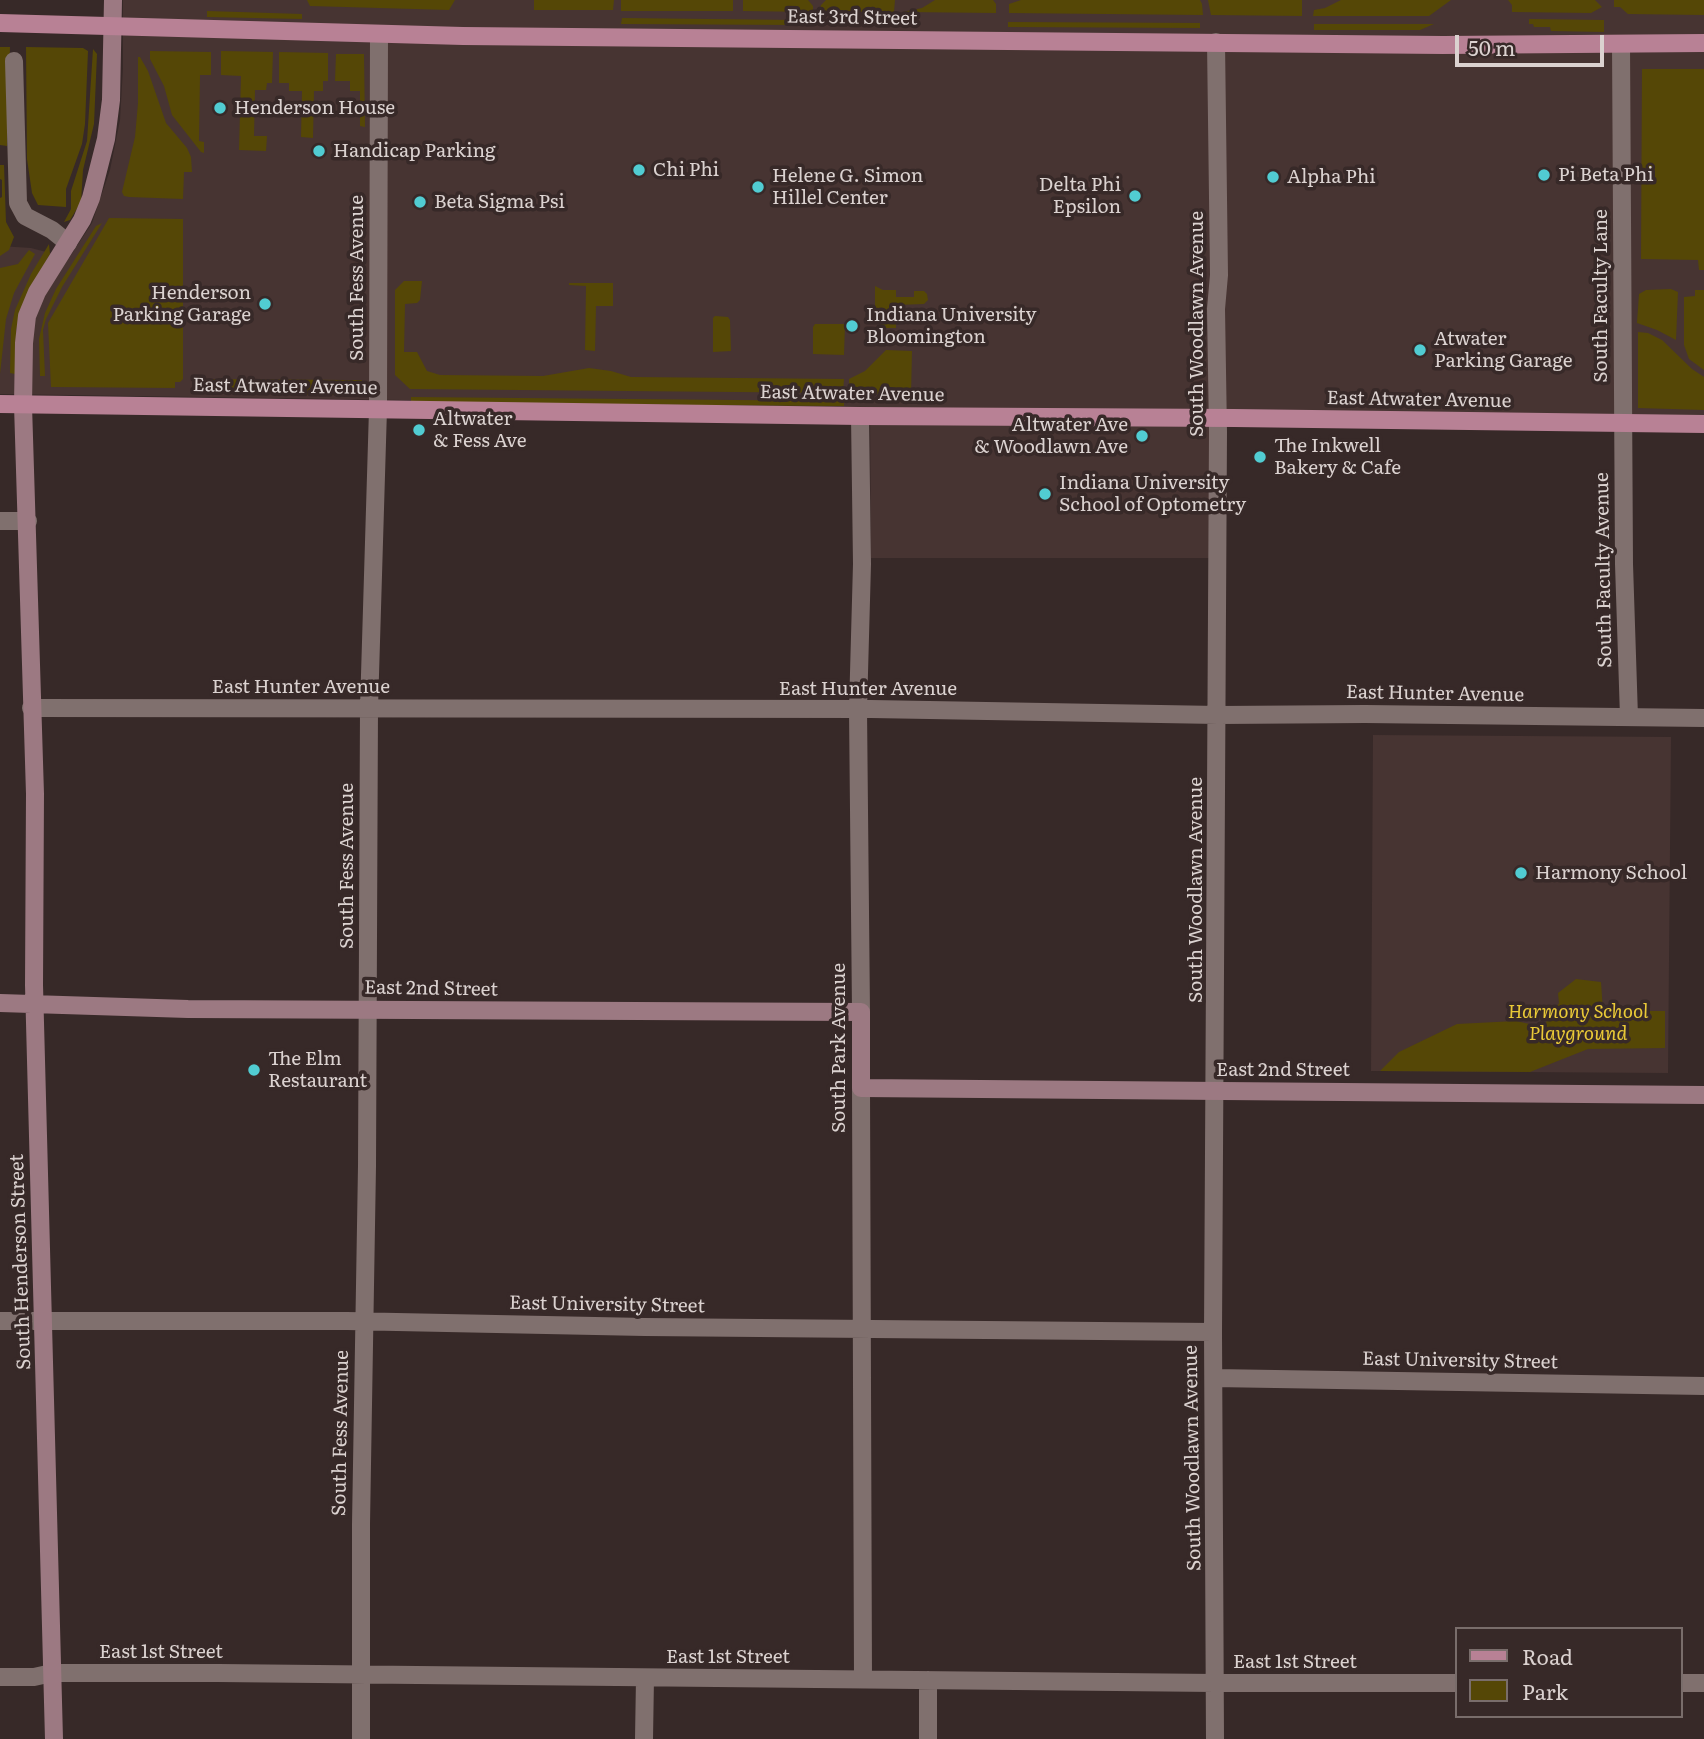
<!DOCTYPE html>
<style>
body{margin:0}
#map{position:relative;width:1704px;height:1739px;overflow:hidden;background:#372928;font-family:Literata,serif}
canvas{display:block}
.legend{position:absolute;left:1455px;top:1627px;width:228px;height:91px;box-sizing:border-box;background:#372928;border:2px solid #796d6b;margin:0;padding:9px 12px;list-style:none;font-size:21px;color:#dbd2d0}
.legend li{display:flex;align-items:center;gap:14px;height:35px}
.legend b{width:35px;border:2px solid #796d6b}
.scale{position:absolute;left:1455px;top:35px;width:149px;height:32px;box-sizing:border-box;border:4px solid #dbd2d0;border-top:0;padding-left:9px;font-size:21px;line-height:24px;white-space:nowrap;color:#dbd2d0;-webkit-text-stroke:5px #372928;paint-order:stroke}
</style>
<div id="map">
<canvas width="1704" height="1739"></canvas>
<ul class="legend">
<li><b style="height:9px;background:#b88195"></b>Road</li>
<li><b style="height:19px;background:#554706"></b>Park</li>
</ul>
<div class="scale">50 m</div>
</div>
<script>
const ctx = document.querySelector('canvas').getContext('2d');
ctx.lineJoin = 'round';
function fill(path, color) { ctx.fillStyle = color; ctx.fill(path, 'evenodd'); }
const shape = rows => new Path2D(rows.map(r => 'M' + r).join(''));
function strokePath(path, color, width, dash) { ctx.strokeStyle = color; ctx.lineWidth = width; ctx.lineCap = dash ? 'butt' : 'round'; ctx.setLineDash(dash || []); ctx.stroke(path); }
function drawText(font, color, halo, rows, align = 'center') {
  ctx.font = font + ' Literata,serif'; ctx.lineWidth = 7; ctx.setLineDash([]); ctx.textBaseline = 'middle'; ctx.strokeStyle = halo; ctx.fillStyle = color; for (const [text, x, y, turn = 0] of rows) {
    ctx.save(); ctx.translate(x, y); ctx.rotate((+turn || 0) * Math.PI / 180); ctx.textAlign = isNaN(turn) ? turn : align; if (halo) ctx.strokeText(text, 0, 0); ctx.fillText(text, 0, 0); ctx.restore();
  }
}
fill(shape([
 [123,0,1704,0,1704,416,1210,410,1210,558,871,558,870,407,0,394,0,246,31,248,69,258,92,223,110,170,120,120,123,68],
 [1373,735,1671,737,1668,1073,1371,1071]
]), '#473432');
fill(shape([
 [307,0,455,0,449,10,310,6],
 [534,0,614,0,613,10,534,10],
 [621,0,733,0,733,11,621,11],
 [743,0,808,0,813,6,813,12,743,11],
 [826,0,895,0,894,12,819,12,821,5],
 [935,0,993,0,996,4,996,13,903,12,922,8],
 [1021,0,1200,0,1202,4,1203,15,1009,13,1009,4],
 [1208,0,1302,0,1302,16,1211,15],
 [1341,0,1451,0,1429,16,1313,16,1314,10,1325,8],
 [1508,0,1595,0,1602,7,1591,13,1512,12,1512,5],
 [1614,0,1704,0,1704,15,1628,14,1620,7,1614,7],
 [207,11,302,14,302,19,207,17],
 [622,18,796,20,796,25,621,24],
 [1529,19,1604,20,1604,32,1551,31,1550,27,1534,27,1533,24,1529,24],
 [1008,22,1200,23,1200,28,1008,27],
 [1314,24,1434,24,1420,30,1314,30],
 [0,47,10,47,7,146,0,145],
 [26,47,83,48,88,51,85,124,82,144,66,189,66,207,38,205,32,193,27,159],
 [93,49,97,54,94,124,83,170,81,202,70,220,64,222,71,209,71,191,87,141],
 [150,51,211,52,211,75,200,75,199,141,204,142,204,153,201,152,172,115,164,86,150,59],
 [221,51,273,52,272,83,267,83,266,90,255,90,254,136,267,136,266,151,239,150,241,76,221,75],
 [279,52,328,53,328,81,323,81,323,91,314,91,313,138,301,137,302,91,289,91,289,83,279,83],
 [336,54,364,54,365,127,360,126,360,91,350,91,350,81,335,81],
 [138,57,140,57,148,71,166,123,187,148,191,157,192,172,184,172,183,199,129,197,124,196,122,192,135,137,138,103],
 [1642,69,1704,69,1704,270,1699,270,1698,260,1641,259],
 [0,165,4,165,6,222,14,237,9,250,0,256,0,198,2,197,2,180,0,179],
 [109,218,183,219,183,379,180,382,175,382,175,388,51,387,48,323],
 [102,223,62,287,46,319,43,330,45,376,40,376,39,339,45,313,56,289,96,226],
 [49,244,50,254,28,292,19,316,16,331,15,374,10,373,11,329,15,310,31,274],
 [29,250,35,254,14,293,6,319,0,374,0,268,18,264],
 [404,281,422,281,420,300,417,303,405,304,404,352,417,352,427,371,440,375,543,376,589,368,611,371,631,377,844,379,843,393,410,389,395,375,395,290],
 [569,283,613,283,613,306,596,306,595,351,585,350,586,286,569,285],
 [875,286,883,290,896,290,896,297,914,297,914,291,924,291,927,294,928,300,924,304,896,305,896,328,885,328,875,320],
 [1671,289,1678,292,1676,340,1657,330,1637,323,1639,294,1646,290],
 [1695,290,1704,290,1704,370,1689,359,1684,345,1684,297,1695,296],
 [715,316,728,317,730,320,731,351,713,352,713,318],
 [815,324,845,324,844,355,813,354,813,327],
 [1638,332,1648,333,1662,340,1692,369,1704,377,1704,410,1638,408],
 [886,350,912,351,911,395,849,393,849,379,865,371],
 [198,379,346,380,362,380,352,395,303,395,290,390,198,389],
 [411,397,844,401,844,406,411,403],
 [1576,979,1601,982,1603,1011,1665,1011,1665,1048,1588,1049,1530,1072,1380,1071,1399,1052,1457,1024,1516,1021,1543,1027,1559,1003,1558,993]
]), '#554706');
strokePath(shape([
 [1621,44,1624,564,1629,717],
 [14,61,18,203,25,216,52,230,68,243],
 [860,416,862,564,858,709,861,1012],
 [0,521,28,521],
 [31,708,871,709,1218,715,1365,714,1704,718],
 [861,1088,863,1679],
 [0,1321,347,1321,645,1327,1213,1332],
 [1214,1378,1704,1386],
 [0,1677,34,1677,52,1673,218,1673,1215,1683,1457,1683],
 [1681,1683,1704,1683],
 [361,1739,361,1524,367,1166,369,708,378,409,379,35],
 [644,1739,645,1678],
 [928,1739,928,1680],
 [1215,1739,1213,1332,1218,432,1216,309,1219,275,1216,42]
]), '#80706e', 18);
strokePath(shape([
 [0,1003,188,1009,861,1012,861,1088,1704,1095],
 [54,1739,34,985,35,794,23,405,24,343,27,316,37,292,82,220,91,198,106,139,111,100,113,0]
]), '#9c7982', 18);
strokePath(shape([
 [0,23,463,36,1443,45,1704,43],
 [0,404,860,416,1234,418,1704,424]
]), '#b88195', 18);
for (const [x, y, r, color] of [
 [220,108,7,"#51ccd2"],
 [319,151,7,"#51ccd2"],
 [639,170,7,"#51ccd2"],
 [1544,175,7,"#51ccd2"],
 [1273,177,7,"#51ccd2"],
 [758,187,7,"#51ccd2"],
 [1135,196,7,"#51ccd2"],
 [420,202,7,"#51ccd2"],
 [265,304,7,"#51ccd2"],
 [852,326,7,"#51ccd2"],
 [1420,350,7,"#51ccd2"],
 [419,430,7,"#51ccd2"],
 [1142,436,7,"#51ccd2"],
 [1260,457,7,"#51ccd2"],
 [1045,494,7,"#51ccd2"],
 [1521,873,7,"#51ccd2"],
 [254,1070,7,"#51ccd2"]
]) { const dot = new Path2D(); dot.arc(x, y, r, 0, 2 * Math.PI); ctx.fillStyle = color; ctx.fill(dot); strokePath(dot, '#372928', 2.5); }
drawText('19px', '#dbd2d0', '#372928', [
 ["East 3rd Street",852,18,1],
 ["South Fess Avenue",357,278,-90],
 ["South Faculty Lane",1601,296,-90],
 ["South Woodlawn Avenue",1197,324,-90],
 ["East Atwater Avenue",285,387,1],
 ["East Atwater Avenue",852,394,1],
 ["East Atwater Avenue",1419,400,1],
 ["South Faculty Avenue",1604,570,-91],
 ["East Hunter Avenue",301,687],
 ["East Hunter Avenue",868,689],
 ["East Hunter Avenue",1435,694,1],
 ["South Fess Avenue",347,866,-90],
 ["South Woodlawn Avenue",1196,890,-90],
 ["East 2nd Street",431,989,1],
 ["South Park Avenue",839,1048,-90],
 ["East 2nd Street",1283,1070],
 ["South Henderson Street",21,1262,-92],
 ["East University Street",607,1305,1],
 ["East University Street",1460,1361,1],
 ["South Fess Avenue",341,1433,-89],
 ["South Woodlawn Avenue",1193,1458,-91],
 ["East 1st Street",161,1652],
 ["East 1st Street",728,1657],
 ["East 1st Street",1295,1662]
]);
drawText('19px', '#dbd2d0', '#372928', [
 ["Henderson House",234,108],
 ["Handicap Parking",333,151],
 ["Chi Phi",653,170],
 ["Pi Beta Phi",1558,175],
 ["Helene G. Simon",772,176],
 ["Hillel Center",772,198],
 ["Alpha Phi",1287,177],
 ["Delta Phi",1121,185,"right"],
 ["Epsilon",1121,207,"right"],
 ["Beta Sigma Psi",434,202],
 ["Henderson",251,293,"right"],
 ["Parking Garage",251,315,"right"],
 ["Indiana University",866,315],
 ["Bloomington",866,337],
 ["Atwater",1434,339],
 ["Parking Garage",1434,361],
 ["Altwater",433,419],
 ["& Fess Ave",433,441],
 ["Altwater Ave",1128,425,"right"],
 ["& Woodlawn Ave",1128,447,"right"],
 ["The Inkwell",1274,446],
 ["Bakery & Cafe",1274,468],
 ["Indiana University",1059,483],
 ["School of Optometry",1059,505],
 ["Harmony School",1535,873],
 ["The Elm",268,1059],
 ["Restaurant",268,1081]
], 'left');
drawText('italic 19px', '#e9c937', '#372928', [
 ["Harmony School",1578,1012],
 ["Playground",1578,1034]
]);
</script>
